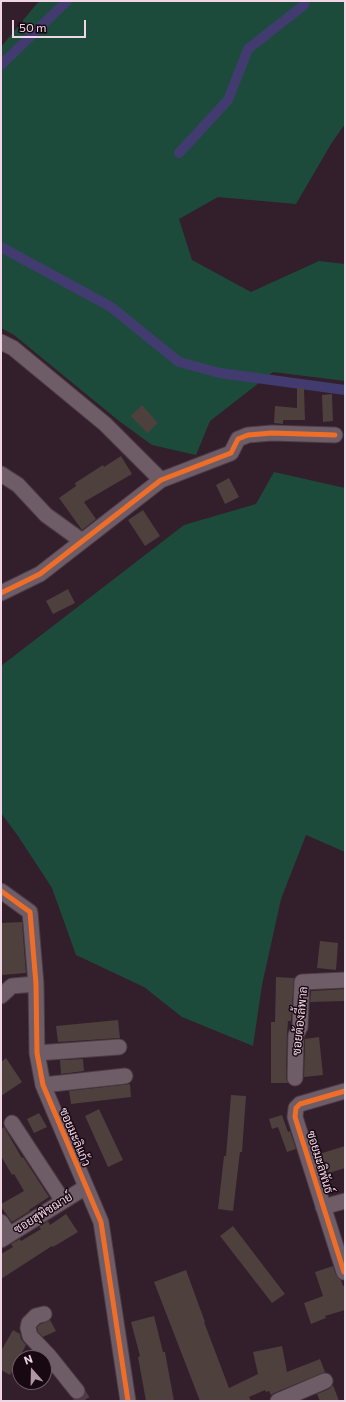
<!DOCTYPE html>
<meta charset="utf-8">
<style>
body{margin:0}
#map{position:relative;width:346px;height:1402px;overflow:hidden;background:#331e2b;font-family:Commissioner,sans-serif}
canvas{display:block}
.frame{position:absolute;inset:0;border:2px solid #f0d6e4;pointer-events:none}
.north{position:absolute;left:12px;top:1350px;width:40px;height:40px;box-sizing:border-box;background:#180812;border:1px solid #6e5a66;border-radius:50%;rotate:340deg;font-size:11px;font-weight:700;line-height:16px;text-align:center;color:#f0d6e4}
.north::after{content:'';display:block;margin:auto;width:14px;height:18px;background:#ae96a3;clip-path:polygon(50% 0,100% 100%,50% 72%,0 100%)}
.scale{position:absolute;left:12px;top:20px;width:74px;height:18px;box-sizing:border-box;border:2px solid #f0d6e4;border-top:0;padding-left:5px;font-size:12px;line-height:14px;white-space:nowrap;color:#f0d6e4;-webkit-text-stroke:3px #180812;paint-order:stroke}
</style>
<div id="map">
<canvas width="346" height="1402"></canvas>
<div class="frame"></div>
<div class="north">N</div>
<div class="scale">50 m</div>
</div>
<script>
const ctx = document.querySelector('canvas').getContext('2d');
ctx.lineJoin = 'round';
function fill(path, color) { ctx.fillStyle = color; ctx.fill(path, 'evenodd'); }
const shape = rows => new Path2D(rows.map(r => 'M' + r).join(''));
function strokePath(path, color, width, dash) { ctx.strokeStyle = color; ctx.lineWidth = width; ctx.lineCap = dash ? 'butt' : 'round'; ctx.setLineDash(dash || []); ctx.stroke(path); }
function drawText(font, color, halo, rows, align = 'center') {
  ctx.font = font + ' Commissioner,Sarabun,sans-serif'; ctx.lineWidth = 3; ctx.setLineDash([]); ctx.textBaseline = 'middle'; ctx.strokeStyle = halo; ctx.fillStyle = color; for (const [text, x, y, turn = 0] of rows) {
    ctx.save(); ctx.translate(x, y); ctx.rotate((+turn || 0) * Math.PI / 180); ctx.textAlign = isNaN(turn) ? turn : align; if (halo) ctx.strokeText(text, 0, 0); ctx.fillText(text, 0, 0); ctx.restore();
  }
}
fill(shape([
 [39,1,345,1,345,124,331,144,296,204,218,197,179,219,192,260,251,292,319,261,345,264,345,381,273,372,210,421,196,455,152,445,119,421,14,335,1,328,1,47],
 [274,472,345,488,345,852,306,835,281,899,262,985,253,1046,182,1017,144,987,76,955,52,888,18,836,1,813,1,666,184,525,256,504]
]), '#1d4b3b');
strokePath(shape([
 [1,65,67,1],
 [179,153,228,100,248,49,304,5,305,1],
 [1,247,111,307,179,362,220,373,345,390]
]), '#423b70', 10);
fill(shape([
 [297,388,304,388,305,420,283,420,283,424,274,423,275,406,297,408],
 [332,394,333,421,323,422,322,395],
 [142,405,158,423,147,433,131,416],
 [121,456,132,474,84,502,96,519,82,530,59,498,76,486,75,483,103,465,104,467],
 [229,478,239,497,225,504,216,485],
 [143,510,160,536,145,546,128,520],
 [68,589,75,603,53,614,46,601],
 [22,922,26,973,1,975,1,923],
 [320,941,338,943,336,970,317,968],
 [276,977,294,978,291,1021,288,1021,287,1035,286,1078,288,1083,271,1083,271,1022,275,1022],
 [345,989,345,1001,310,1002,311,991],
 [118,1020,120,1038,58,1042,56,1026],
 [319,1037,323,1075,304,1077,305,1039],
 [6,1058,22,1082,1,1096,1,1062],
 [83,1059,84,1071,61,1074,60,1060],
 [130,1084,131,1097,71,1104,69,1091],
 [231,1095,246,1096,242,1152,240,1152,233,1211,218,1209,224,1156,226,1156],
 [99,1109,123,1160,108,1167,85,1116],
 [39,1113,47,1127,34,1133,27,1119],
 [282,1115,288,1132,290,1131,296,1149,287,1152,278,1127,272,1129,269,1119],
 [4,1127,22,1158,23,1157,49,1197,29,1210,30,1211,12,1222,1,1207,1,1204,24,1191,14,1174,12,1175,1,1156,1,1129],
 [345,1146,345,1168,323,1175,316,1155],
 [66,1214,78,1232,53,1247,52,1246,1,1279,1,1254,13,1247,11,1244,20,1239,21,1241,41,1229,39,1227,48,1221,50,1225],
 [233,1226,285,1294,272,1303,220,1236],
 [333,1266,336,1275,341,1280,343,1286,345,1286,345,1310,325,1316,326,1318,311,1324,304,1303,323,1296,315,1272],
 [186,1270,205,1322,204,1322,229,1388,258,1374,253,1352,282,1346,287,1372,320,1359,325,1372,274,1393,271,1395,269,1391,266,1392,265,1390,249,1397,251,1401,200,1401,154,1282],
 [154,1316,163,1352,165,1352,174,1401,146,1401,138,1357,140,1356,131,1322],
 [50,1320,56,1331,43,1337,38,1332,37,1327,41,1324],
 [13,1330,20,1334,21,1339,26,1345,10,1375,1,1370,1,1351],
 [333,1385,339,1401,320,1401,317,1394,329,1389]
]), '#4d403d');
strokePath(shape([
 [77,1391,83,1401]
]), '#4f3a47', 15, [15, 8]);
const minor = shape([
 [1,342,13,348,105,424,161,480],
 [1,474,18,485,46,515,82,541],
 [1,593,40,574,161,480,231,453,238,439,248,435,272,433,335,435],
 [1,891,30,912,36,984,37,1053,43,1085,101,1222,128,1401],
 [1,996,12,986,36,984],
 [37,1053,119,1047],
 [295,1078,296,1035,300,1027,302,982,345,980],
 [43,1085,125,1076],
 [12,1123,63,1201],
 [323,1207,345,1201],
 [1,1222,9,1235],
 [1,1240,86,1187],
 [344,1272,295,1117,296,1108,300,1104,345,1091],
 [44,1314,36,1316,29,1323,28,1328,30,1336,49,1356,77,1391],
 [278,1401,325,1381]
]);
strokePath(minor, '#4c3b45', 17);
strokePath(minor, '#6e5d66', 15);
strokePath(shape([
 [1,593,40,574,161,480,231,453,238,439,248,435,272,433,335,435],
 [1,891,30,912,36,984,37,1053,43,1085,101,1222,128,1401],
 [344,1272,295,1117,296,1108,300,1104,345,1091]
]), '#ee6e29', 5);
drawText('12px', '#f0d6e4', '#180812', [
 ["ซอยต้องลี้พาล",300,1021,-84],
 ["ซอยมะลิแก้ว",75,1137,67],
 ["ซอยมะลิพันธ์",320,1162,73],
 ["ซอยสุพิชฌาย์",43,1213,-32]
]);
</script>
